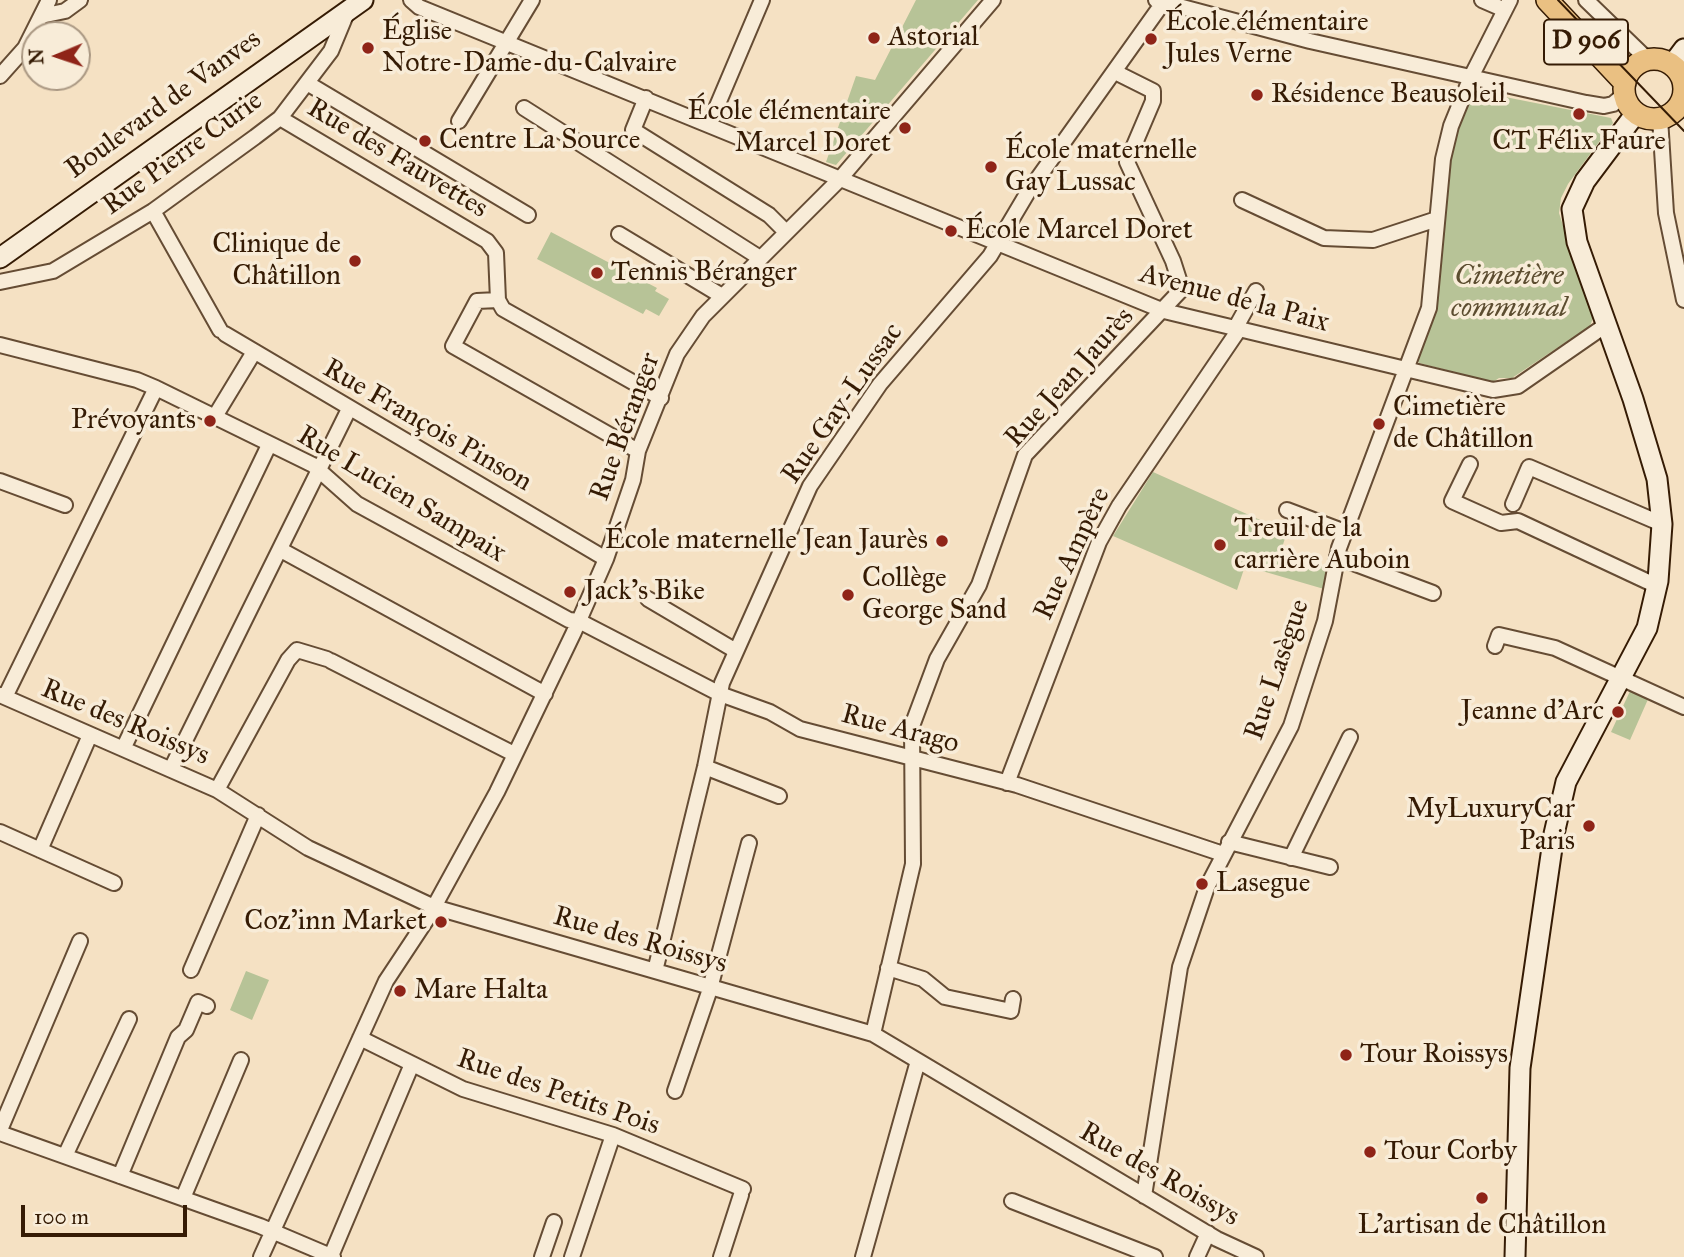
<!DOCTYPE html>
<meta charset="utf-8">
<style>
body{margin:0}
#map{position:relative;width:1684px;height:1257px;overflow:hidden;background:#f5e1c3;font-family:"IM FELL Great Primer",serif}
canvas{display:block}
.north{position:absolute;left:21px;top:21px;width:70px;height:70px;box-sizing:border-box;background:#f8ecd8;border:2px solid #aa9883;border-radius:50%;rotate:268deg;font-size:19px;font-weight:700;line-height:28px;text-align:center;color:#351b04}
.north::after{content:'';display:block;margin:auto;width:24px;height:32px;background:#8f2418;clip-path:polygon(50% 0,100% 100%,50% 72%,0 100%)}
.scale{position:absolute;left:21px;top:1205px;width:166px;height:32px;box-sizing:border-box;border:4px solid #351b04;border-top:0;padding-left:9px;font-size:21px;line-height:24px;white-space:nowrap;color:#351b04;-webkit-text-stroke:5px #f8ecd8;paint-order:stroke}
</style>
<div id="map">
<canvas width="1684" height="1257"></canvas>
<div class="north">N</div>
<div class="scale">100 m</div>
</div>
<script>
const ctx = document.querySelector('canvas').getContext('2d');
ctx.lineJoin = 'round';
function fill(path, color) { ctx.fillStyle = color; ctx.fill(path, 'evenodd'); }
const shape = rows => new Path2D(rows.map(r => 'M' + r).join(''));
function strokePath(path, color, width, dash) { ctx.strokeStyle = color; ctx.lineWidth = width; ctx.lineCap = dash ? 'butt' : 'round'; ctx.setLineDash(dash || []); ctx.stroke(path); }
function drawText(font, color, halo, rows, align = 'center') {
  ctx.font = font + ' "IM FELL Great Primer",serif'; ctx.lineWidth = 7; ctx.setLineDash([]); ctx.textBaseline = 'middle'; ctx.strokeStyle = halo; ctx.fillStyle = color; for (const [text, x, y, turn = 0] of rows) {
    ctx.save(); ctx.translate(x, y); ctx.rotate((+turn || 0) * Math.PI / 180); ctx.textAlign = isNaN(turn) ? turn : align; if (halo) ctx.strokeText(text, 0, 0); ctx.fillText(text, 0, 0); ctx.restore();
  }
}
fill(shape([
 [916,0,978,0,836,165,826,162,856,76,875,80],
 [1480,92,1611,118,1613,123,1568,184,1561,198,1559,213,1593,318,1590,326,1512,378,1499,378,1493,382,1419,363,1416,358,1448,162,1465,109,1473,94],
 [551,232,657,288,655,291,669,299,659,316,646,309,643,314,537,259],
 [1153,472,1287,532,1280,554,1328,568,1324,589,1245,566,1237,590,1113,536],
 [1631,689,1649,697,1630,740,1611,732],
 [246,971,269,980,252,1020,230,1010]
]), '#b7c397');
const street = shape([
 [411,0,419,7,1164,311,1493,390,1518,386,1606,325],
 [1156,0,1310,41,1586,103,1604,106,1613,104,1625,94],
 [1482,0,1505,10],
 [1586,0,1648,60],
 [41,16,65,11,80,0],
 [0,76,25,48,49,0],
 [307,83,528,215],
 [646,98,633,130,769,215,786,232],
 [524,108,760,258],
 [280,118,487,241,496,253,498,300,503,309,661,398],
 [1660,118,1666,213,1684,300],
 [459,121,532,0],
 [709,125,762,0],
 [1242,200,1324,238,1373,240,1437,219],
 [153,211,220,330],
 [619,234,722,296],
 [0,282,53,271,153,211,255,137,280,118,331,51,348,10],
 [498,300,477,301,453,346,638,451],
 [1236,327,1256,291],
 [225,334,606,559],
 [0,345,137,380,156,388,313,465,357,504,569,620,579,621,720,694,770,712,800,729,1017,785,1223,854],
 [214,418,254,352],
 [1470,464,1452,501,1501,523,1518,521,1657,586],
 [0,481,65,505],
 [1513,504,1529,467,1662,524],
 [1287,510,1345,532],
 [281,550,545,694],
 [1337,557,1433,593],
 [648,599,736,651],
 [1495,646,1499,635,1555,648,1684,707],
 [331,661,514,754],
 [0,695,217,790,308,848,434,907,873,1034,1217,1239,1256,1257],
 [5,697,156,388],
 [123,749,269,445],
 [705,767,779,796],
 [171,769,349,409],
 [1007,783,1099,542,1119,506,1240,328],
 [217,790,288,660,297,650,327,659],
 [0,832,114,883],
 [1229,842,1330,867],
 [40,850,90,735],
 [1291,858,1350,737],
 [888,968,923,979,945,997,1011,1011,1013,999],
 [191,970,258,815],
 [655,971,705,767,722,683,810,486,880,384,990,256,1028,192,1165,0],
 [873,1034,913,864,912,726,937,659,979,585,1025,455,1182,289,1173,261,1127,162,1153,101,1153,91,1115,72],
 [360,1038,463,1089,613,1135,743,1189],
 [675,1091,709,992,749,843],
 [0,1130,80,941],
 [0,1133,260,1226,333,1257],
 [65,1156,129,1019],
 [120,1176,178,1037,186,1030,198,1002,207,1006],
 [1144,1196,1180,967,1207,887,1291,726,1325,621,1339,548,1429,308,1443,159,1451,126,1471,77,1510,0],
 [183,1198,241,1060],
 [1012,1201,1155,1257],
 [331,1256,412,1064],
 [261,1257,386,981,429,916,497,792,574,632,606,559,633,480,638,451,677,354,703,316,839,180,993,0],
 [542,1257,554,1222],
 [572,1257,613,1135],
 [721,1257,741,1195],
 [863,1257,918,1061],
 [1197,1257,1208,1233]
]);
const secondary = shape([
 [1672,65,1684,49],
 [0,258,363,0],
 [1515,1257,1520,1068,1554,834,1566,782,1647,628,1658,581,1662,524,1657,479,1633,399,1577,242,1572,209,1585,181,1636,113]
]);
const primary = shape([
 [1547,0,1625,83],
 '1624 89a30 30 0 1 1 60 0a30 30 0 1 1-60 0Z'
]);
strokePath(street, '#654c34', 18);
strokePath(secondary, '#351b04', 23);
strokePath(primary, '#351b04', 24);
strokePath(street, '#f8ecd8', 14);
strokePath(secondary, '#f8ecd8', 19);
strokePath(primary, '#eac082', 21);
strokePath(shape([
 [1558,0,1684,131]
]), '#351b04', 2);
for (const [x, y, r, color] of [
 [874,38,7,"#8f2418"],
 [1151,39,7,"#8f2418"],
 [368,48,7,"#8f2418"],
 [1257,95,7,"#8f2418"],
 [1579,114,7,"#8f2418"],
 [905,128,7,"#8f2418"],
 [425,141,7,"#8f2418"],
 [991,167,7,"#8f2418"],
 [951,231,7,"#8f2418"],
 [355,261,7,"#8f2418"],
 [597,273,7,"#8f2418"],
 [210,421,7,"#8f2418"],
 [1379,424,7,"#8f2418"],
 [942,541,7,"#8f2418"],
 [1220,545,7,"#8f2418"],
 [570,592,7,"#8f2418"],
 [848,595,7,"#8f2418"],
 [1618,712,7,"#8f2418"],
 [1589,826,7,"#8f2418"],
 [1202,884,7,"#8f2418"],
 [441,922,7,"#8f2418"],
 [400,991,7,"#8f2418"],
 [1346,1055,7,"#8f2418"],
 [1370,1152,7,"#8f2418"],
 [1482,1198,7,"#8f2418"]
]) { const dot = new Path2D(); dot.arc(x, y, r, 0, 2 * Math.PI); ctx.fillStyle = color; ctx.fill(dot); strokePath(dot, '#f8ecd8', 2.5); }
for (const [x, y, w] of [
 [1586,42,84]
]) { const box = new Path2D(); box.roundRect(x - w / 2, y - 22.5, w, 45, 5); ctx.fillStyle = '#f8ecd8'; ctx.fill(box); strokePath(box, '#351b04', 2); }
drawText('bold 26px', '#351b04', null, [
 ["D 906",1586,42]
]);
drawText('28px', '#351b04', '#f8ecd8', [
 ["École élémentaire",1165,23],
 ["Jules Verne",1165,55],
 ["Église",382,32],
 ["Notre-Dame-du-Calvaire",382,64],
 ["Astorial",888,38],
 ["Résidence Beausoleil",1271,95],
 ["École élémentaire",891,112,"right"],
 ["Marcel Doret",891,144,"right"],
 ["Centre La Source",439,141],
 ["CT Félix Faure",1579,142,"center"],
 ["École maternelle",1005,151],
 ["Gay Lussac",1005,183],
 ["École Marcel Doret",965,231],
 ["Clinique de",341,245,"right"],
 ["Châtillon",341,277,"right"],
 ["Tennis Béranger",611,273],
 ["Cimetière",1393,408],
 ["de Châtillon",1393,440],
 ["Prévoyants",196,421,"right"],
 ["Treuil de la",1234,529],
 ["carrière Auboin",1234,561],
 ["École maternelle Jean Jaurès",928,541,"right"],
 ["Collège",862,579],
 ["George Sand",862,611],
 ["Jack's Bike",584,592],
 ["Jeanne d'Arc",1604,712,"right"],
 ["MyLuxuryCar",1575,810,"right"],
 ["Paris",1575,842,"right"],
 ["Lasegue",1216,884],
 ["Coz'inn Market",427,922,"right"],
 ["Mare Halta",414,991],
 ["Tour Roissys",1360,1055],
 ["Tour Corby",1384,1152],
 ["L'artisan de Châtillon",1482,1226,"center"]
], 'left');
drawText('28px', '#351b04', '#f8ecd8', [
 ["Boulevard de Vanves",164,105,-36],
 ["Rue Pierre Curie",183,154,-36],
 ["Rue des Fauvettes",397,159,31],
 ["Avenue de la Paix",1234,299,15],
 ["Rue Jean Jaurès",1070,378,-48],
 ["Rue Gay-Lussac",843,404,-55],
 ["Rue François Pinson",427,426,30],
 ["Rue Béranger",626,427,-70],
 ["Rue Lucien Sampaix",401,495,31],
 ["Rue Ampère",1073,554,-65],
 ["Rue Lasègue",1278,670,-71],
 ["Rue des Roissys",125,723,23],
 ["Rue Arago",900,730,15],
 ["Rue des Roissys",640,941,16],
 ["Rue des Petits Pois",558,1093,19],
 ["Rue des Roissys",1159,1175,30]
]);
drawText('italic 28px', '#5c4d30', '#f8ecd8', [
 ["Cimetière",1509,277],
 ["communal",1509,309]
]);
</script>
